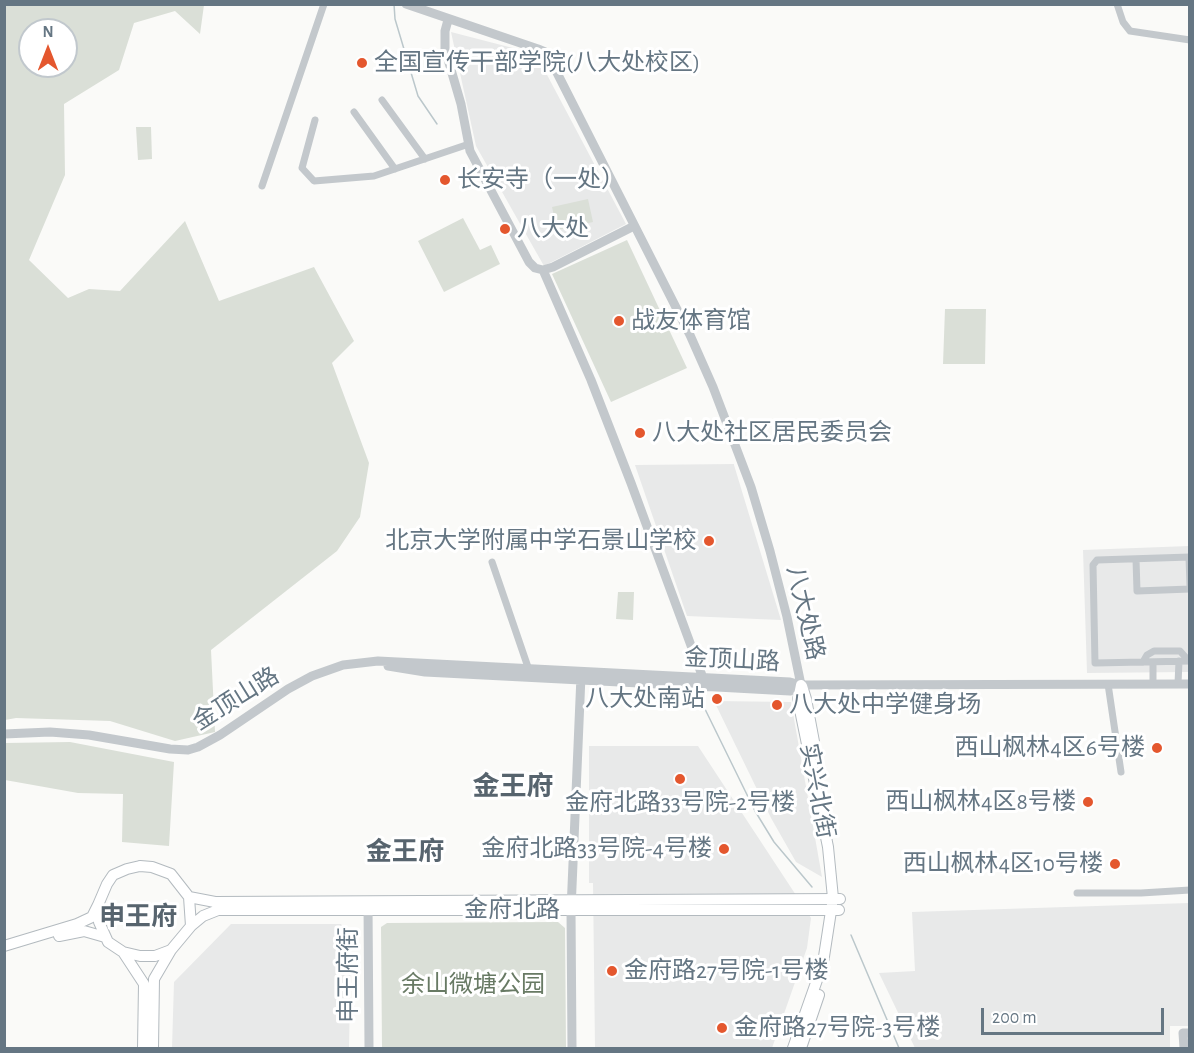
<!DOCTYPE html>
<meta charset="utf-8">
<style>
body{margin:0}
#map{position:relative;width:1194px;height:1053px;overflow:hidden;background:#fafaf8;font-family:"Alegreya Sans",sans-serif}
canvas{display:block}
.frame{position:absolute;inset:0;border:6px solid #657683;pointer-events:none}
.north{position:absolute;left:18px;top:18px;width:60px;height:60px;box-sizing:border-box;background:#fff;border:2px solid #c1c8cd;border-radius:50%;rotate:0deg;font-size:16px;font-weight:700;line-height:24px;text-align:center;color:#657683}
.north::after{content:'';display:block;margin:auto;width:21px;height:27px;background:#e4572e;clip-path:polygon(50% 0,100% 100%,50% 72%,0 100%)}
.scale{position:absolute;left:981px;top:1008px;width:183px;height:27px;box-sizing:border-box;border:3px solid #657683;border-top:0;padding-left:8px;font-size:18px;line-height:21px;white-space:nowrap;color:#657683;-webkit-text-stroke:4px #fff;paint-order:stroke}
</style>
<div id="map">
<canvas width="1194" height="1053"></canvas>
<div class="frame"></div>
<div class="north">N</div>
<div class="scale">200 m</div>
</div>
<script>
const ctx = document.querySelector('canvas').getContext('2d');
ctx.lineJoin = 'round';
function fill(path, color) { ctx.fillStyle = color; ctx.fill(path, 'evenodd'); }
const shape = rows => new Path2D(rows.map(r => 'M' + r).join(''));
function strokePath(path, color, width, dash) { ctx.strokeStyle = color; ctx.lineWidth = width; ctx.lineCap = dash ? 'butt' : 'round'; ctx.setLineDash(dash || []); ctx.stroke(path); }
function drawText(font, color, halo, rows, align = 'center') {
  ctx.font = font + ' "Alegreya Sans","Noto Sans SC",sans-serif'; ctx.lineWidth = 6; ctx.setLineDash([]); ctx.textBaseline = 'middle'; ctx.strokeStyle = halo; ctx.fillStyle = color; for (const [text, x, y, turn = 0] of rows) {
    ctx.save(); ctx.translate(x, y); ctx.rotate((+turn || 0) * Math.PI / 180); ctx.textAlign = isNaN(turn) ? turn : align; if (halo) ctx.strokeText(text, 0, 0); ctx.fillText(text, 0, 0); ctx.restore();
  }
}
fill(shape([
 [451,32,536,54,626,224,544,266,476,146],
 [734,464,734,465,781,620,687,616,635,465],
 [1189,546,1189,672,1087,673,1083,550],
 [714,701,791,702,822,877,796,862,771,818],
 [589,746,698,746,811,918,807,948,772,1048,595,1048,593,883,589,883],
 [1189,903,1189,1026,1170,1026,1170,1048,915,1048,879,973,915,971,912,912],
 [231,924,341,924,351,939,349,1048,172,1048,174,982]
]), '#e8e9e9');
fill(shape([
 [4,5,204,5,200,34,175,11,134,23,119,70,64,104,65,175,29,260,68,298,89,289,120,291,185,221,219,301,314,267,354,341,332,363,369,463,360,517,337,551,211,650,215,732,175,741,110,721,16,718,5,720],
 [30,30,66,30,66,66,30,66],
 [136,127,151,127,152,159,138,160],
 [588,199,593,222,557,230,552,207],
 [463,218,480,250,491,245,500,264,444,292,418,241],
 [627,240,687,368,611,402,552,274],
 [945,309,986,309,985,364,943,364],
 [618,592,634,592,633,620,616,619],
 [70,742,174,762,169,846,122,842,123,794,78,793,5,780,5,743],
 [558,922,565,928,566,1048,382,1048,381,927,387,923]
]), '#dadfd7');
strokePath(shape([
 [394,4,395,19,418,96,437,124],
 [702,703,755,811,774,842,812,887],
 [851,935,899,1048]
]), '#bbc7cb', 1.5);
const secondary = shape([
 [802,686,806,699,815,747],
 [140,866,152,867,171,874,189,897,191,926,171,950,155,956,140,956,123,952,108,942,99,922,98,905,107,884,113,875,127,869,140,866],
 [189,897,215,902,840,899],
 [191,926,203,916,218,910,839,910],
 [59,936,84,931,105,937],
 [4,946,77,924,92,917,98,905],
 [123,952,144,984,143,1048],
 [153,1048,154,979,171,950],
 [793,1048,823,963,833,898,828,847,798,700,801,685],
 [801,1048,819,995]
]);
strokePath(secondary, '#b3babf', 12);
strokePath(shape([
 [1117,4,1123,22,1130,31,1190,40],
 [382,100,425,159],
 [354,112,395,169],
 [315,120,302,168,314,181,374,176,469,144],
 [262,186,324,4],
 [1189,557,1190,586],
 [1190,557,1097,560,1093,565,1095,663,1190,661],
 [1136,559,1137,591,1190,589],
 [492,562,530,673],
 [1143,662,1147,655,1154,651,1180,651,1189,661],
 [1153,662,1153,684],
 [1108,684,1121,772],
 [1178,684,1179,661],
 [1077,893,1141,893,1190,890]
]), '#c3c8cc', 7);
strokePath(shape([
 [406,4,538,49,545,52,549,57,690,335,713,387,751,487,770,551,787,617,801,685],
 [448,20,445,31,445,49,461,104,470,151,529,262,535,268,543,270,553,267,634,226],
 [543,270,591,380,631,483,703,678,705,687],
 [388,666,425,672,717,687,790,691,801,685],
 [4,734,50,732,89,735,170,749,188,750,198,747,220,735,288,689,312,676,343,665,378,661,790,682,801,685,1190,684],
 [368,904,369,1048],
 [572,1048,571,910,581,676],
 [1184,1048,1183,1033,1190,1033]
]), '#c3c8cc', 9);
strokePath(secondary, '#fff', 10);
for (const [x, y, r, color] of [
 [362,63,6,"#e4572e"],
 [445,180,6,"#e4572e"],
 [505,229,6,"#e4572e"],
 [619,321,6,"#e4572e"],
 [640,433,6,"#e4572e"],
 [709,541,6,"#e4572e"],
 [717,699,6,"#e4572e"],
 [777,705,6,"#e4572e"],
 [1157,748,6,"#e4572e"],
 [680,779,6,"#e4572e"],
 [1088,802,6,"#e4572e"],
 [724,849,6,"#e4572e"],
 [1115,864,6,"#e4572e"],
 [612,971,6,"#e4572e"],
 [722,1028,6,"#e4572e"]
]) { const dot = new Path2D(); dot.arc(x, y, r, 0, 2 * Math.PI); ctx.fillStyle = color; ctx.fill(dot); strokePath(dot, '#fff', 2); }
drawText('24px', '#657683', '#fff', [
 ["全国宣传干部学院(八大处校区)",374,63],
 ["长安寺（一处）",457,180],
 ["八大处",517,229],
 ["战友体育馆",631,321],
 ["八大处社区居民委员会",652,433],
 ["北京大学附属中学石景山学校",697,541,"right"],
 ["八大处南站",705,699,"right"],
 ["八大处中学健身场",789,705],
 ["西山枫林4区6号楼",1145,748,"right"],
 ["西山枫林4区8号楼",1076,802,"right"],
 ["金府北路33号院-2号楼",680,803,"center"],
 ["金府北路33号院-4号楼",712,849,"right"],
 ["西山枫林4区10号楼",1103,864,"right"],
 ["金府路27号院-1号楼",624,971],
 ["金府路27号院-3号楼",734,1028]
], 'left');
drawText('24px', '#657683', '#fff', [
 ["八大处路",805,613,77],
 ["金顶山路",732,660,3],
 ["金顶山路",236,699,-32],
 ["实兴北街",817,791,79],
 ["金府北路",512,910],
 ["申王府街",349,975,-90]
]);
drawText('24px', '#687a64', '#fff', [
 ["余山微塘公园",473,985]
]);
drawText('bold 26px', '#57646e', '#fff', [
 ["金王府",405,852],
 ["申王府",138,917]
]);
drawText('bold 27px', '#57646e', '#fff', [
 ["金王府",513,787]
]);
</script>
